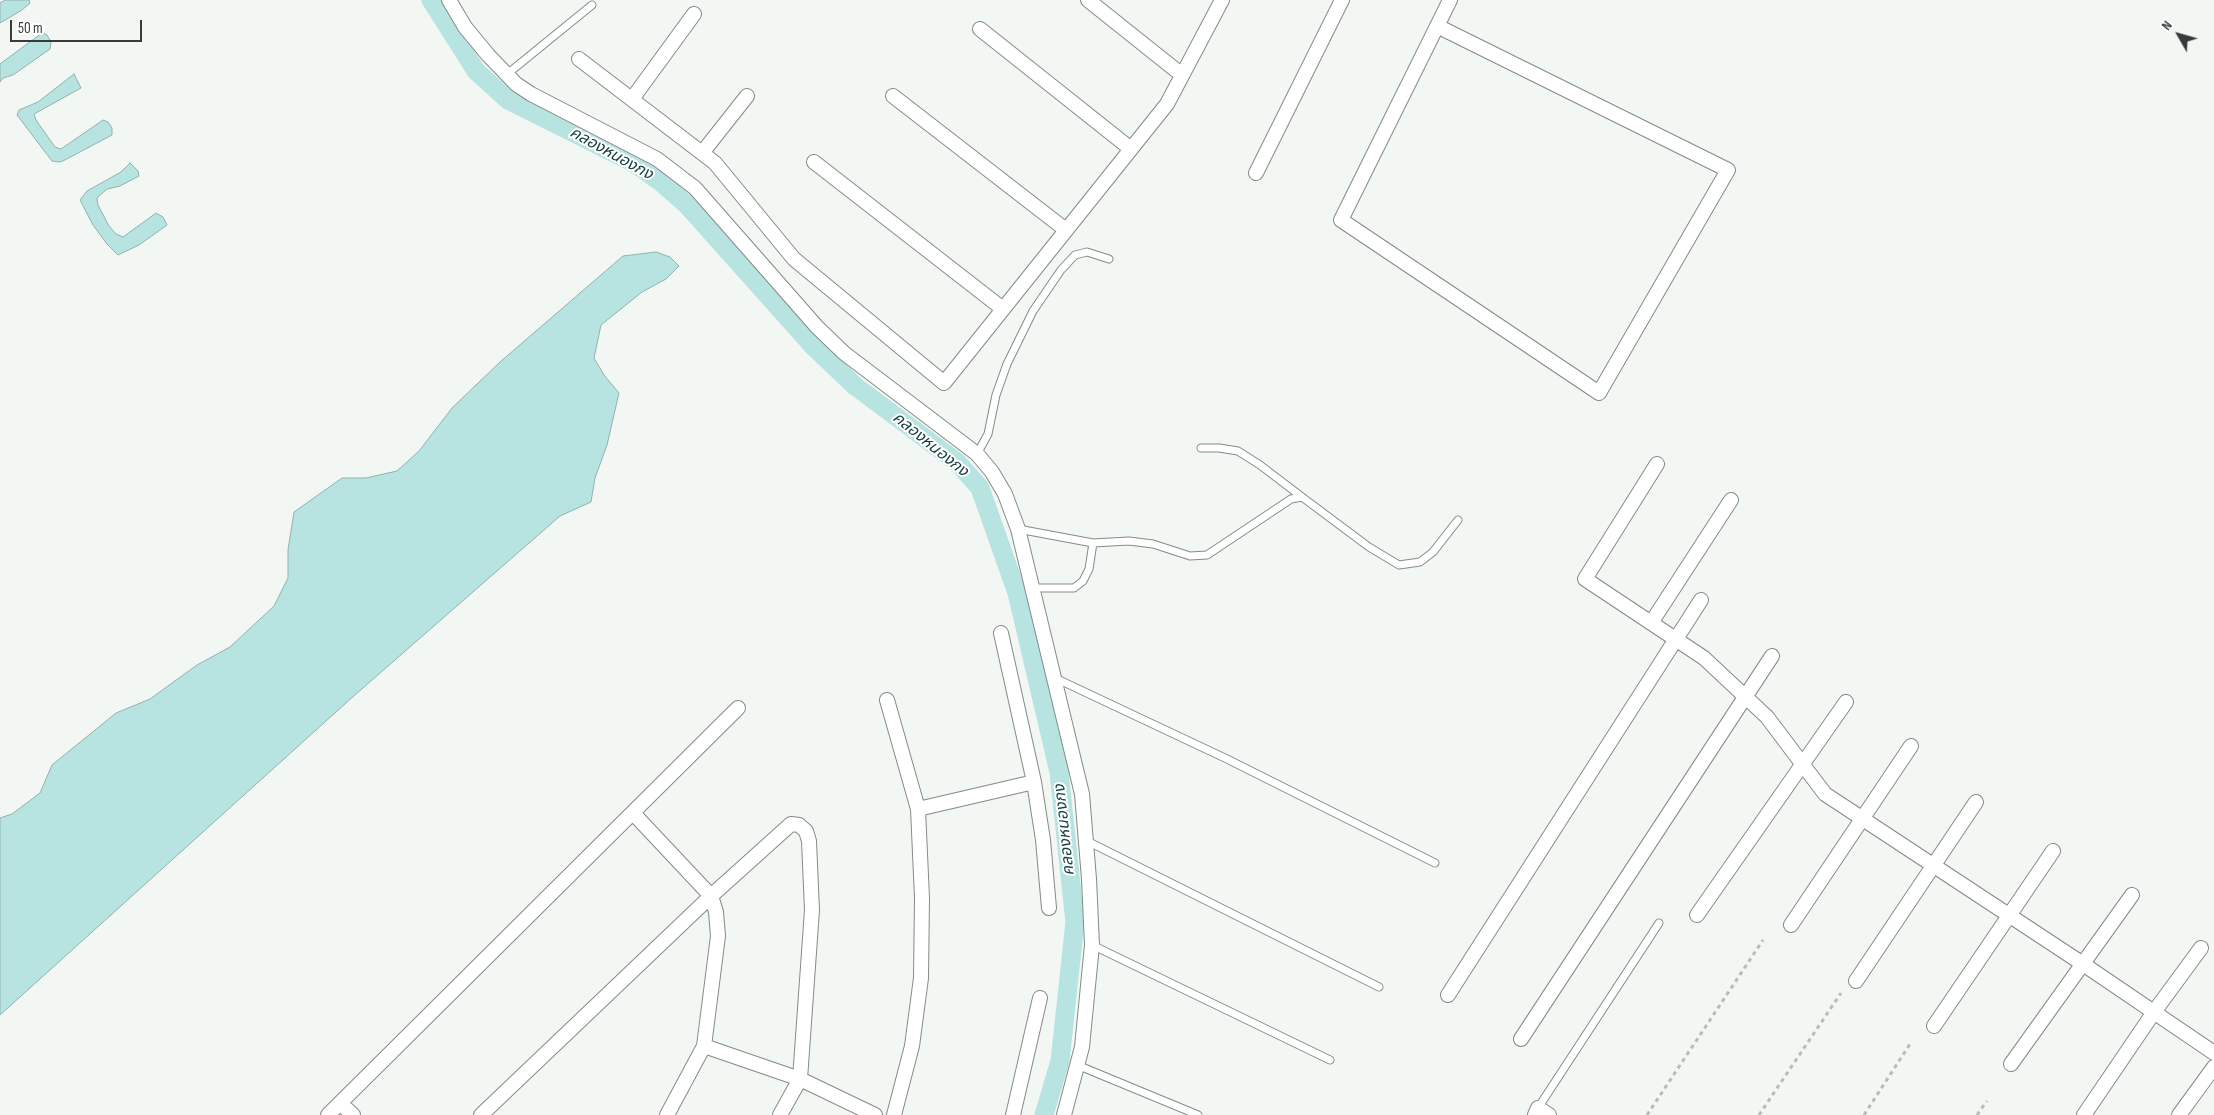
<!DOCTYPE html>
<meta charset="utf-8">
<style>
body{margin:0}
#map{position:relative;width:2214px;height:1115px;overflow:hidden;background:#f3f7f3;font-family:"Sofia Sans Condensed",sans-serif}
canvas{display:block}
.north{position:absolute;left:2154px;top:10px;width:50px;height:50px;-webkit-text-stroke:4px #fff;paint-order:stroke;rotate:308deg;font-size:14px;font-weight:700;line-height:20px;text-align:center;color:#393a39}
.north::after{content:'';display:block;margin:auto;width:18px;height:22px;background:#393a39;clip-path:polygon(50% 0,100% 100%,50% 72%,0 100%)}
.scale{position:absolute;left:10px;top:20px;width:132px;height:22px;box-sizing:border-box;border:2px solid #393a39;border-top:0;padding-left:6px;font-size:15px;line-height:18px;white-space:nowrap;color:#393a39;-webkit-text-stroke:4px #fff;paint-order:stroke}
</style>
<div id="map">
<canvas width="2214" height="1115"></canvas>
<div class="north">N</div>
<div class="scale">50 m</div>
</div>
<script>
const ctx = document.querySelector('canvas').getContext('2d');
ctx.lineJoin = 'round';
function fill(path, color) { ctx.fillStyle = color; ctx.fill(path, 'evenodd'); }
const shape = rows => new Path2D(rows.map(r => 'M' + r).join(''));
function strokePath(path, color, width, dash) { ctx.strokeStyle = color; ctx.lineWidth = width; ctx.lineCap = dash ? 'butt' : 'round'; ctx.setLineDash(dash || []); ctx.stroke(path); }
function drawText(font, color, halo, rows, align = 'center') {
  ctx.font = font + ' "Sofia Sans Condensed","Noto Sans Thai",sans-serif'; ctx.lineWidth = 4; ctx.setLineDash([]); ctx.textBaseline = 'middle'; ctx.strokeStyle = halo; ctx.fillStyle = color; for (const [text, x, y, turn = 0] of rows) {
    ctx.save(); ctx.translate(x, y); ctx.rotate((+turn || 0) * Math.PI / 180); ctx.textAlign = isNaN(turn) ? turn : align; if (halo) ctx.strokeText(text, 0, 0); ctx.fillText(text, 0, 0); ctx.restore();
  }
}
const water = shape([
 [5,0,29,0,30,3,22,10,0,23,0,3,5,0],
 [42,33,47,35,51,42,50,49,13,75,3,78,0,82,0,64,42,33],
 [74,74,81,88,34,114,36,120,55,147,61,149,103,120,108,122,112,128,112,135,63,161,58,162,52,161,17,115,19,110,38,102,74,74],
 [130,163,138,171,139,176,120,186,107,189,97,198,98,205,109,226,116,234,123,237,156,213,163,217,167,225,139,245,118,255,107,244,93,225,80,200,87,191,121,172,130,163],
 [656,252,670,257,679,266,666,279,642,292,601,325,594,358,604,375,619,393,607,445,595,478,591,502,560,516,356,694,0,1015,0,818,12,814,40,793,52,765,116,713,150,699,197,665,230,647,274,606,288,578,288,550,294,512,342,478,366,478,397,471,419,451,452,408,500,362,623,256,656,252]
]);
fill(water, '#b7e4e1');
strokePath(water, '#91b1af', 1);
strokePath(shape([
 [431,0,476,71,508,100,636,164,662,183,686,204,812,345,855,386,957,462,980,488,1017,593,1059,772,1075,922,1060,1061,1044,1115]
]), '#b7e4e1', 19);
const service = shape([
 [506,75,592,5],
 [1201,448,1219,448,1238,451,1260,465,1302,497],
 [977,454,988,434,996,395,1007,364,1033,311,1061,270,1075,255,1087,252,1109,259],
 [1018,529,1093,543,1129,541,1153,544,1190,556,1207,555,1291,499,1302,497,1369,547,1399,565,1420,562,1433,552,1458,520],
 [1032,588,1074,588,1083,581,1089,569,1093,543],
 [1055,678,1227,759,1435,863],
 [1085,840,1379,987],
 [1092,945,1330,1060],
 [1077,1065,1198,1115],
 [1538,1108,1659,923]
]);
const minor = shape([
 [449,0,465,27,488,55,516,84,531,94,657,159,695,188,817,327,844,353,977,454,992,472,1005,494,1018,529,1082,794,1089,879,1092,945,1082,1047,1064,1115],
 [1088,0,1182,75],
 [1437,26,1728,170,1599,393,1341,220,1450,0],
 [980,29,1131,149],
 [579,59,715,163,794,259,944,383,1167,104,1222,0],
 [893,96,1066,230],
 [632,99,694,14],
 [702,153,747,96],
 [814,162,1003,309],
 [1256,173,1342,0],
 [1657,464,1585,579,1704,658,1767,717,1825,794,2083,964,2214,1053],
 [1651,623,1731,500],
 [1001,633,1034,782,1043,840,1049,908],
 [887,700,918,809,922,898,921,978,912,1046,894,1115],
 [918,809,1034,782],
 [633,813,711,896,716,912,718,936,704,1046,667,1115],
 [1697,915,1846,702],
 [1791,925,1911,746],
 [1856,981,1976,802],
 [1448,995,1701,600],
 [1934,1026,2053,851],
 [1521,1039,1772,656],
 [704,1046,800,1079,875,1115],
 [2011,1064,2132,895],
 [340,1103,353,1115],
 [328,1115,738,708],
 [481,1115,711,896,791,824,799,825,806,831,809,841,812,910,800,1079,780,1115],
 [1013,1115,1040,998],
 [1535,1115,1538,1108,1549,1115],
 [2084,1115,2154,1012,2201,948],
 [2179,1115,2214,1067]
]);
strokePath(service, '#868a86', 9);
strokePath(minor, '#868a86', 16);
strokePath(shape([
 [1647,1115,1763,940],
 [1759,1115,1841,993],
 [1864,1115,1910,1044],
 [1977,1115,1987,1101]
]), '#b8bbb8', 3, [4, 4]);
strokePath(service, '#fff', 7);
strokePath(minor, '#fff', 14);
drawText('italic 16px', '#184240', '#fff', [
 ["คลองหนองกง",611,154,29],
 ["คลองหนองกง",930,445,39],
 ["คลองหนองกง",1065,830,-96]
]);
</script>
